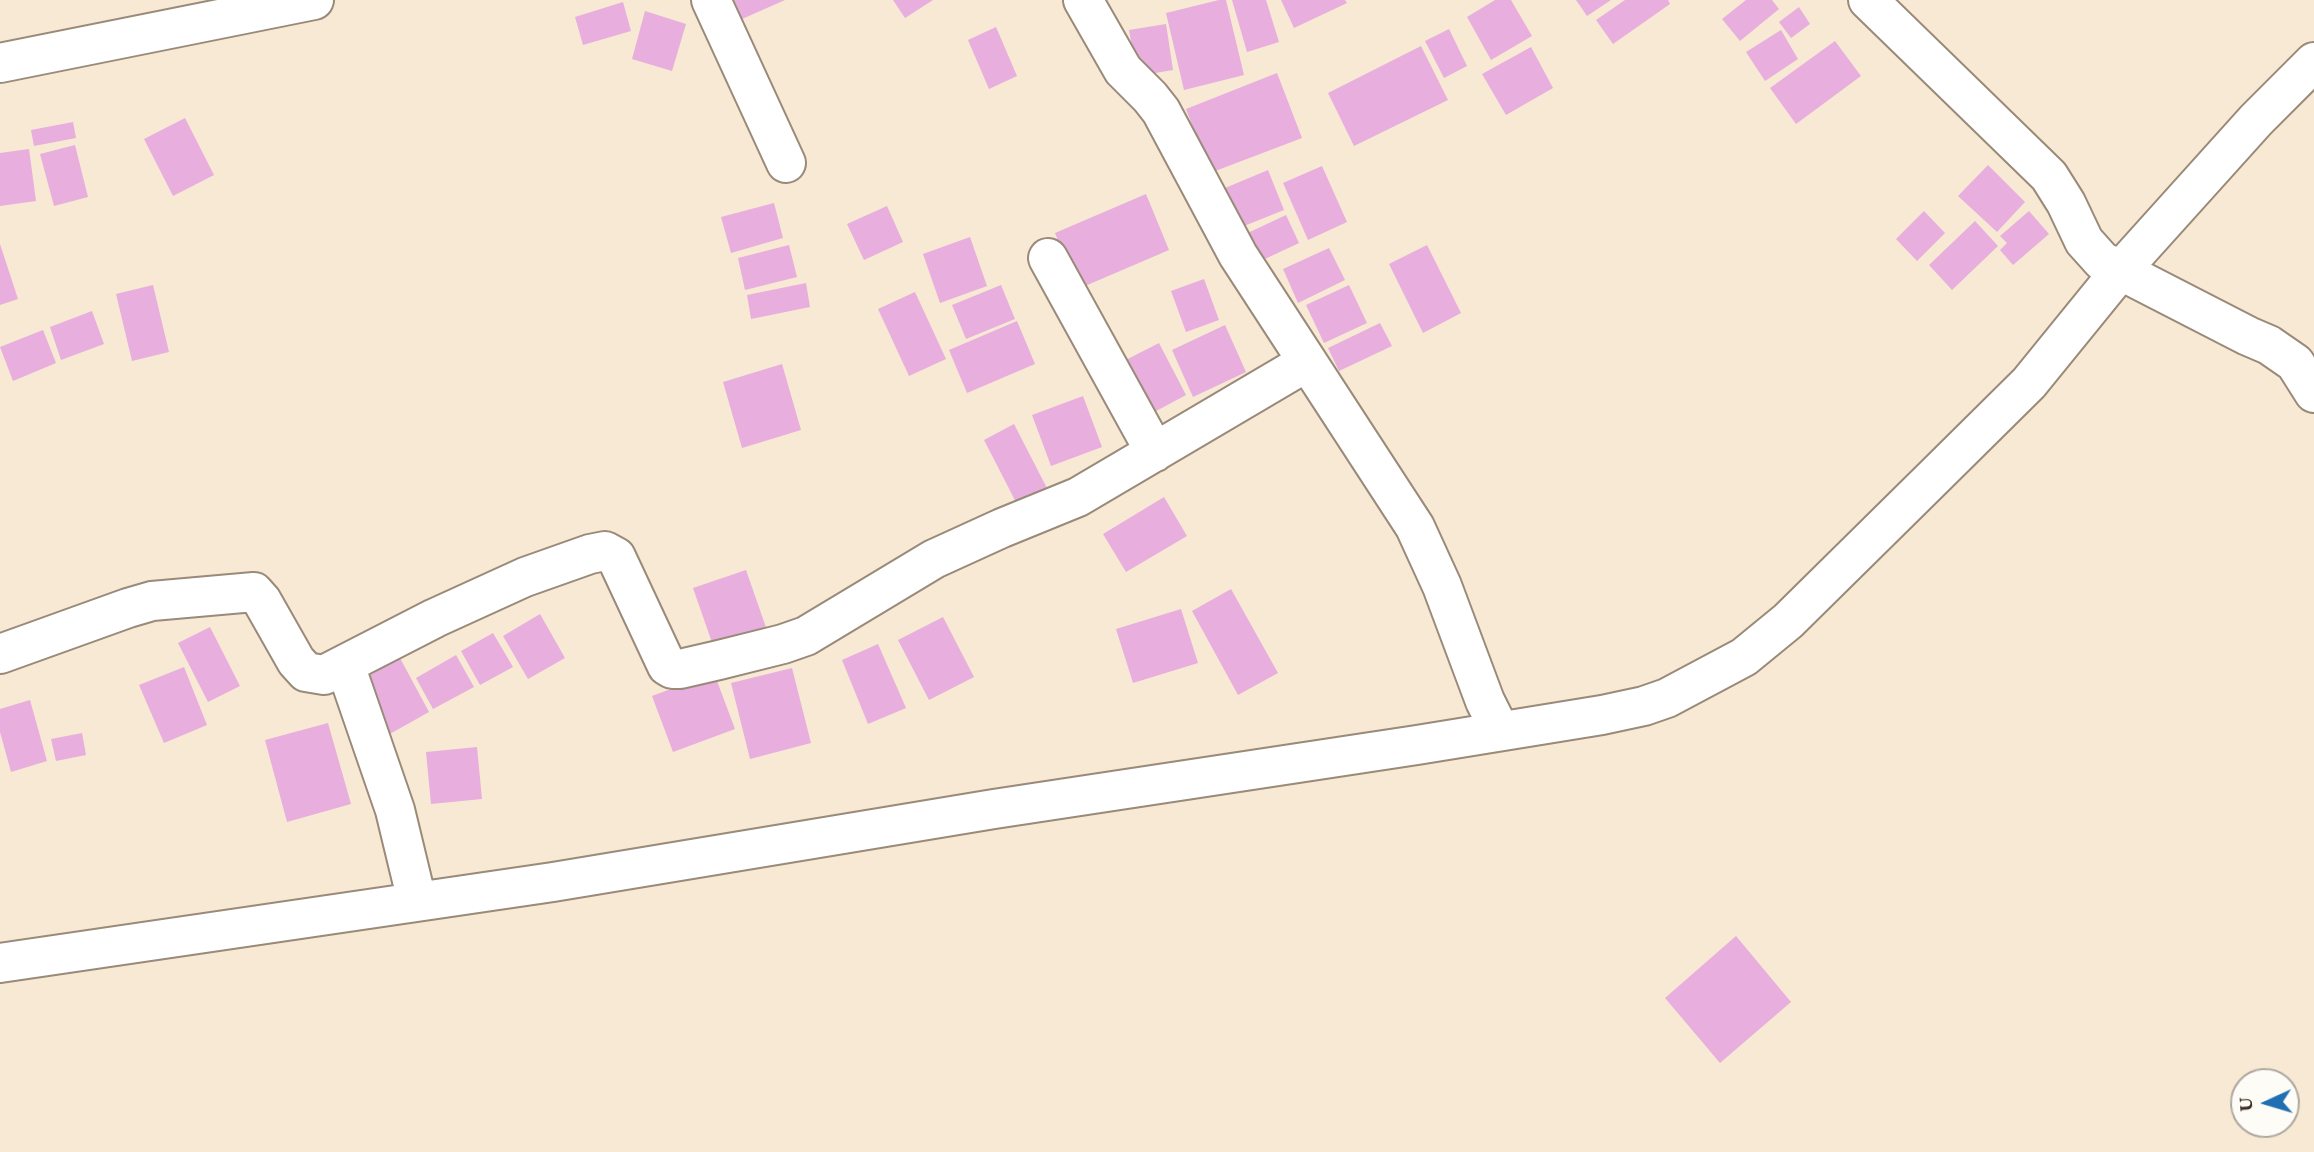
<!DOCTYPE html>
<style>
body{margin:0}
#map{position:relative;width:2314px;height:1152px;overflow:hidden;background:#f7e9d4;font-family:"EB Garamond",serif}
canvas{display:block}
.north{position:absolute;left:2230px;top:1068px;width:70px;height:70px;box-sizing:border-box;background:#fdfcf7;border:2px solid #afa8a0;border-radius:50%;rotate:266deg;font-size:19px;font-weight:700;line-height:28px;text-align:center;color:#3b2a1e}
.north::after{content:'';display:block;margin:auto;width:24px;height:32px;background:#1f6fb2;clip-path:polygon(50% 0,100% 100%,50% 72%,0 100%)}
</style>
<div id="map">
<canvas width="2314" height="1152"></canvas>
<div class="north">U</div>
</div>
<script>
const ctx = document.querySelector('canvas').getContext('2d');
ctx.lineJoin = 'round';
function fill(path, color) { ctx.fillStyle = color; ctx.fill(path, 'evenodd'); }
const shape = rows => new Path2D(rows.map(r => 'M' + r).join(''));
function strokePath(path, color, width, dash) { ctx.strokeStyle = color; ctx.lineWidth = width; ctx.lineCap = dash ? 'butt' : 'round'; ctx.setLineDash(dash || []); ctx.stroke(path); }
fill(shape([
 [734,0,785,0,742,19],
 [893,0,933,0,905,18],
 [1219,0,1226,0,1244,75,1184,90,1166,13],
 [1232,0,1266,0,1279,42,1247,52],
 [1281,0,1345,0,1347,3,1294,28],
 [1495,0,1511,0,1532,36,1491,60,1467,17],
 [1576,0,1611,0,1587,16],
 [1625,0,1668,0,1670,4,1613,44,1596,20],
 [1746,0,1772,0,1779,9,1740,41,1722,19],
 [623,2,631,31,583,45,575,17],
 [1799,7,1810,24,1791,38,1779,22],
 [645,11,686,24,672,71,632,59],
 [1166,24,1173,70,1137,76,1129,30],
 [996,27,1017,76,989,89,968,40],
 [1449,29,1467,66,1444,78,1425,41],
 [1781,30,1798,59,1765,81,1746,52],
 [1835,41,1861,76,1796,124,1770,88],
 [1421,46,1448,100,1354,146,1328,93],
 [1531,47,1553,88,1506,115,1482,74],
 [1277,73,1302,138,1210,173,1186,109],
 [185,118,214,175,173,196,144,139],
 [73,122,76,138,34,146,31,130],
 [75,145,88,197,54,206,40,154],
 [29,149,36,201,0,206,0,153],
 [1988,165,2025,202,1997,232,1958,196],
 [1322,166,1347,222,1308,240,1283,183],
 [1268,170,1284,210,1234,230,1218,191],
 [1146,194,1169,250,1078,289,1055,233],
 [774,203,783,238,731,253,721,217],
 [887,206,903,242,864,260,847,224],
 [1924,211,1945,233,1917,261,1896,239],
 [2029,211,2049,234,2013,265,2000,250,2007,243,2000,236],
 [1286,215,1299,243,1250,266,1237,238],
 [1975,221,1998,246,1952,290,1929,265],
 [970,237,987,286,940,303,923,254],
 [0,244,18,299,0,305],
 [789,245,797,277,745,290,738,258],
 [1427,245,1461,313,1423,333,1389,264],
 [1329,248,1345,280,1298,303,1283,269],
 [1204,279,1219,320,1186,332,1171,291],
 [806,283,810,307,751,319,747,295],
 [153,285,169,352,132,361,116,294],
 [1001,285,1015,319,966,339,952,305],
 [1349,285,1367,323,1324,343,1306,305],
 [915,292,946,359,909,376,878,309],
 [92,311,104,344,61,360,50,327],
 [1017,321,1035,364,967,393,949,350],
 [1380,323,1392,346,1339,371,1328,348],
 [1225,325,1246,372,1193,397,1172,350],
 [43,330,56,363,13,381,0,347],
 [1159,343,1186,395,1145,417,1118,364],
 [782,364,801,430,742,448,723,382],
 [1083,396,1102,447,1051,466,1032,415],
 [1014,424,1050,494,1020,510,984,440],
 [1164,497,1187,536,1126,572,1103,534],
 [746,570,769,636,716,654,693,588],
 [1231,589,1278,673,1238,695,1192,611],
 [1181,609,1198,663,1133,683,1116,629],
 [540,614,565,658,528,679,503,636],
 [943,617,974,677,929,700,898,640],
 [210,627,240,686,208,702,178,643],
 [493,633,513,667,480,685,461,651],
 [878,644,906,708,868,724,842,660],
 [456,655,474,687,433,709,416,678],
 [400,658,429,712,388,735,358,682],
 [184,667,207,725,164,743,139,685],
 [792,668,811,743,750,759,731,683],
 [714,673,735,729,673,752,652,696],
 [30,700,47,761,11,772,0,732,0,709],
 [328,723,351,804,287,822,265,740],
 [82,733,86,755,56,761,51,739],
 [477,747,482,799,431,804,426,752],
 [1736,936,1791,1002,1720,1063,1665,998]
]), '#e7aede');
const minor = shape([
 [711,0,786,163],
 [1083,0,1123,70,1150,97,1161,111,1238,255,1415,527,1442,586,1485,701,1500,731],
 [1868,0,2049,176,2066,203,2084,241,2102,261,2248,336,2269,345,2295,363,2314,393],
 [0,63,314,0],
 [1048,258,1155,452],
 [0,654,128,608,152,601,254,592,262,601,296,661,306,672,324,675,435,618,525,577,590,554,605,551,616,557,667,666,672,669,680,669,719,660,783,644,806,636,934,559,1002,528,1078,497,1307,362],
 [345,665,395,810,417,901],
 [0,963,553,882,994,809,1417,745,1602,715,1644,706,1667,698,1744,657,1788,621,1936,475,2029,383,2120,271,2256,120,2314,62]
]);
strokePath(minor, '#998a79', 42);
strokePath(minor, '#fff', 38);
</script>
